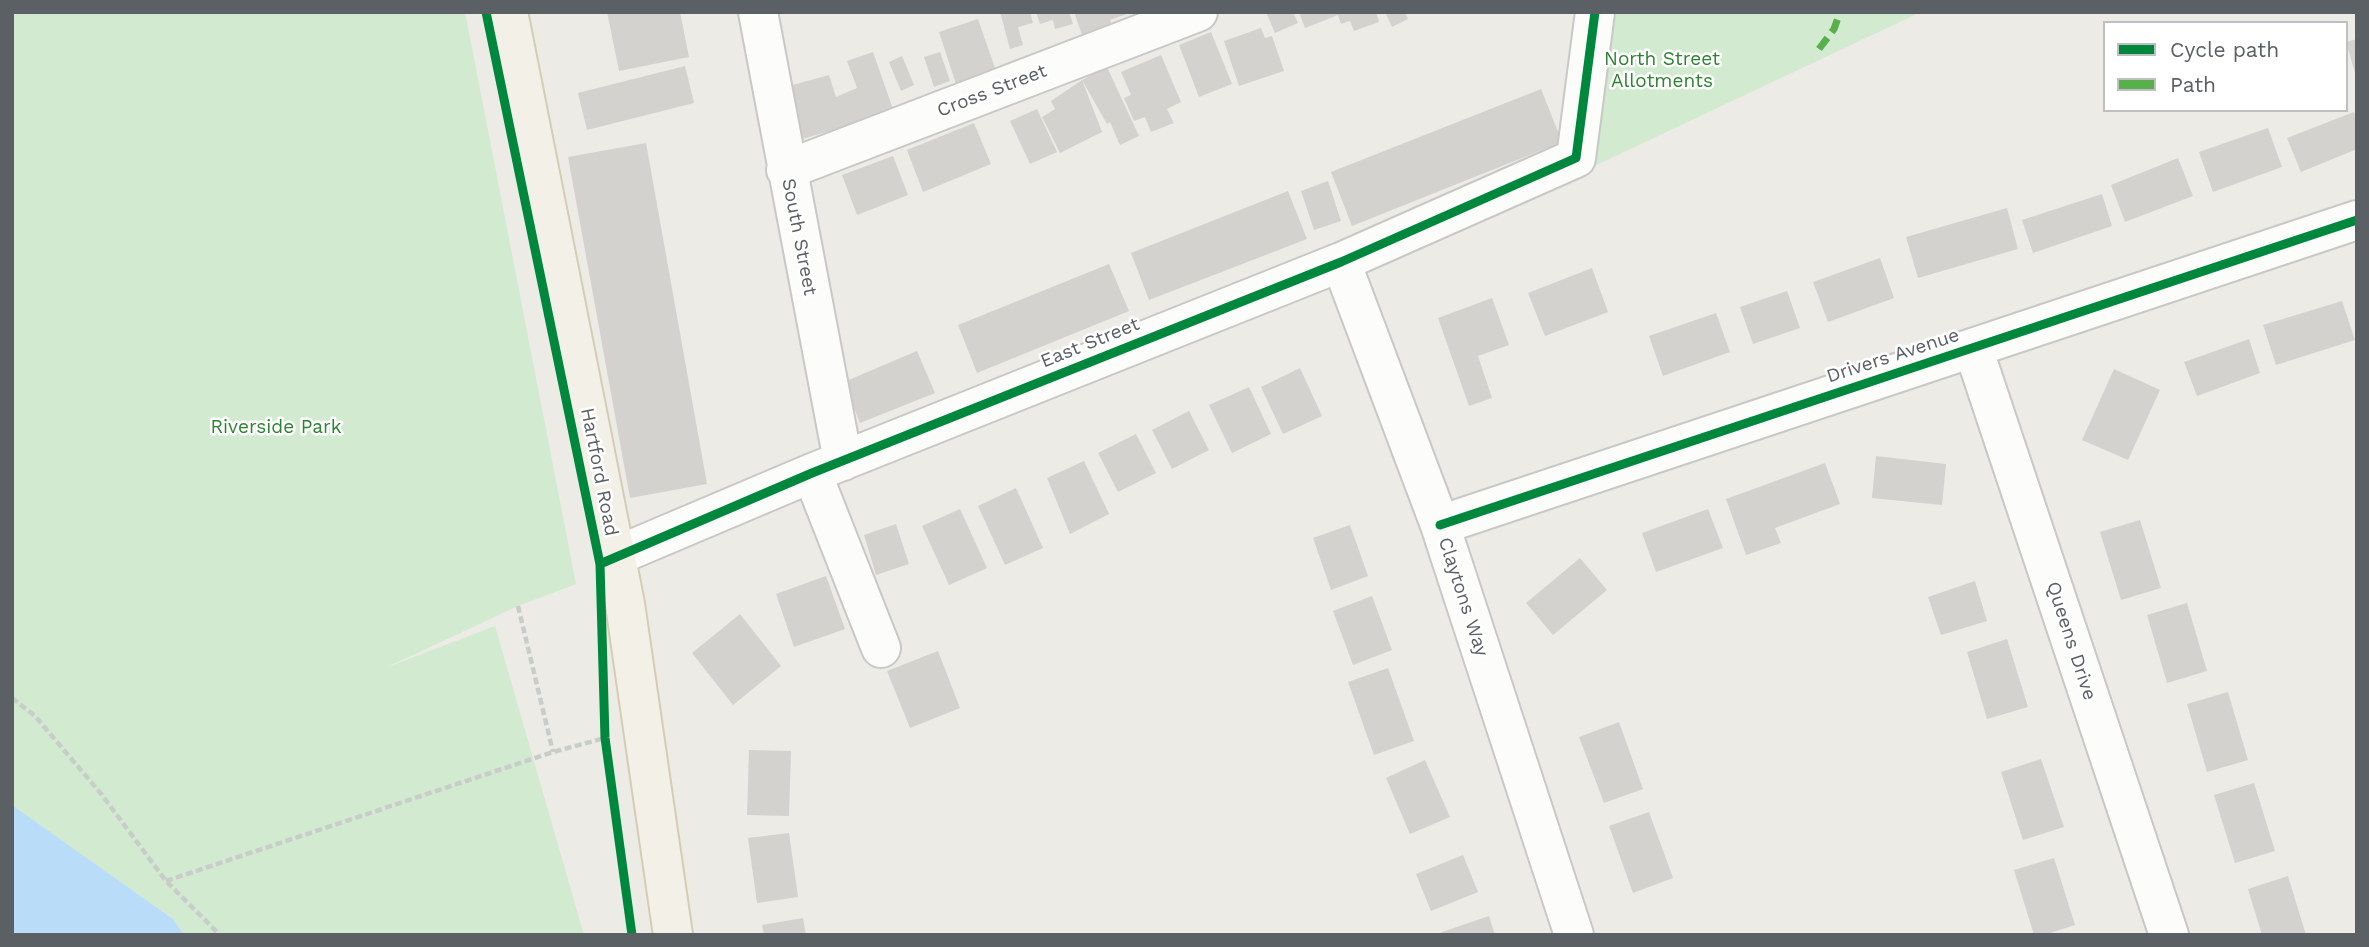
<!DOCTYPE html>
<style>
body{margin:0}
#map{position:relative;width:2369px;height:947px;overflow:hidden;background:#ecebe6;font-family:"Work Sans",sans-serif}
canvas{display:block}
.frame{position:absolute;inset:0;border:14px solid #5b6065;pointer-events:none}
.legend{position:absolute;left:2103px;top:21px;width:245px;height:91px;box-sizing:border-box;background:#fff;border:2px solid #bdbfc1;margin:0;padding:9px 12px;list-style:none;font-size:21px;color:#5b6065}
.legend li{display:flex;align-items:center;gap:14px;height:35px}
.legend b{width:35px;border:2px solid #bdbfc1}
</style>
<div id="map">
<canvas width="2369" height="947"></canvas>
<div class="frame"></div>
<ul class="legend">
<li><b style="height:9px;background:#00873e"></b>Cycle path</li>
<li><b style="height:9px;background:#58b04a"></b>Path</li>
</ul>
</div>
<script>
const ctx = document.querySelector('canvas').getContext('2d');
ctx.lineJoin = 'round';
function fill(path, color) { ctx.fillStyle = color; ctx.fill(path, 'evenodd'); }
const shape = rows => new Path2D(rows.map(r => 'M' + r).join(''));
function strokePath(path, color, width, dash) { ctx.strokeStyle = color; ctx.lineWidth = width; ctx.lineCap = dash ? 'butt' : 'round'; ctx.setLineDash(dash || []); ctx.stroke(path); }
function drawText(font, color, halo, rows, align = 'center') {
  ctx.font = font + ' "Work Sans",sans-serif'; ctx.lineWidth = 5; ctx.setLineDash([]); ctx.textBaseline = 'middle'; ctx.strokeStyle = halo; ctx.fillStyle = color; for (const [text, x, y, turn = 0] of rows) {
    ctx.save(); ctx.translate(x, y); ctx.rotate((+turn || 0) * Math.PI / 180); ctx.textAlign = isNaN(turn) ? turn : align; if (halo) ctx.strokeText(text, 0, 0); ctx.fillText(text, 0, 0); ctx.restore();
  }
}
fill(shape([
 [12,12,465,12,576,584,518,606,385,668,495,626,584,935,184,935,173,919,12,805],
 [1610,12,1921,12,1590,168]
]), '#d2eacf');
fill(shape([
 [12,805,173,919,184,935,12,935]
]), '#b9ddf8');
fill(shape([
 [607,12,680,12,689,57,619,71],
 [1000,12,1030,12,1033,23,1018,27,1023,45,1010,49],
 [1036,12,1069,12,1073,24,1055,29,1053,20,1040,24],
 [1074,12,1126,12,1127,14,1110,20,1112,25,1082,35],
 [1266,12,1293,12,1298,23,1275,33],
 [1299,12,1376,12,1379,22,1354,31,1350,21,1341,24,1338,15,1305,28],
 [1385,12,1405,12,1408,19,1392,27],
 [978,19,996,71,956,84,939,32],
 [1261,28,1265,38,1272,36,1284,71,1239,86,1224,41],
 [1211,32,1232,84,1199,97,1179,45],
 [2357,39,2357,73,2355,73,2346,42],
 [873,52,894,112,799,140,789,86,829,75,836,97,857,88,847,61],
 [940,52,950,81,934,87,924,57],
 [1161,55,1181,102,1167,109,1174,123,1151,132,1145,117,1134,121,1124,98,1131,95,1121,72],
 [902,56,914,85,901,91,889,62],
 [685,66,694,103,587,130,578,93],
 [1107,67,1139,136,1120,145,1110,122,1107,124,1082,80],
 [1082,80,1102,132,1060,153,1042,117,1055,109,1051,101],
 [1541,89,1562,142,1352,226,1331,172],
 [1037,109,1057,152,1030,164,1010,121],
 [2354,112,2357,119,2357,149,2301,172,2287,138],
 [974,123,991,164,923,192,907,150],
 [2268,128,2282,167,2213,192,2199,152],
 [646,143,707,484,630,498,568,157],
 [893,156,908,195,857,215,842,175],
 [2178,158,2193,196,2125,222,2111,185],
 [1328,181,1341,221,1314,230,1301,191],
 [1288,191,1307,239,1149,300,1131,253],
 [2102,194,2112,226,2033,253,2022,220],
 [2007,208,2018,249,1918,278,1906,237],
 [1880,258,1894,298,1828,322,1813,282],
 [1109,264,1129,311,977,373,958,325],
 [1592,268,1608,312,1545,336,1528,293],
 [1787,291,1800,328,1753,344,1740,307],
 [1492,298,1509,345,1478,356,1492,398,1469,406,1438,318],
 [2342,301,2355,340,2276,365,2263,325],
 [1716,313,1730,352,1663,376,1649,336],
 [2249,339,2260,373,2197,396,2184,362],
 [917,351,935,393,860,423,844,382],
 [1300,368,1322,416,1283,434,1261,387],
 [2114,369,2160,390,2128,460,2082,440],
 [1249,387,1271,434,1232,453,1209,405],
 [1189,411,1209,450,1172,469,1152,430],
 [1136,434,1156,473,1118,492,1098,453],
 [1876,456,1946,464,1942,505,1872,498],
 [1084,461,1109,514,1070,534,1047,478],
 [1825,463,1840,504,1775,528,1781,543,1746,555,1726,499],
 [1016,488,1043,548,1005,565,978,506],
 [960,509,987,568,949,585,922,526],
 [1708,509,1723,548,1656,572,1642,533],
 [2140,520,2161,588,2121,600,2100,532],
 [896,524,909,564,876,575,864,535],
 [1350,525,1368,576,1331,590,1313,538],
 [1580,558,1607,590,1553,635,1526,603],
 [826,576,845,629,794,647,776,594],
 [1975,581,1987,621,1941,635,1928,597],
 [1372,596,1392,650,1353,665,1333,611],
 [2187,603,2207,671,2167,683,2147,615],
 [740,614,781,666,733,705,692,653],
 [2007,639,2028,707,1987,719,1967,652],
 [938,651,960,708,910,728,887,671],
 [1388,668,1414,741,1374,755,1348,682],
 [2228,692,2248,760,2207,772,2187,704],
 [1619,722,1643,789,1604,803,1579,737],
 [749,750,791,751,789,816,747,815],
 [2041,759,2064,827,2023,840,2001,772],
 [1425,760,1450,817,1410,834,1386,778],
 [2254,783,2275,851,2235,863,2214,795],
 [1649,812,1673,878,1633,893,1609,826],
 [789,833,798,897,757,903,748,838],
 [1463,855,1478,892,1431,911,1416,874],
 [2054,858,2075,925,2044,935,2034,935,2014,870],
 [2288,876,2306,935,2262,935,2248,889],
 [1489,916,1495,935,1443,935,1442,932],
 [803,918,806,935,764,935,762,925]
]), '#d3d2cf');
const minor = shape([
 [758,12,843,461],
 [786,170,1198,12],
 [1341,262,1440,525,1574,935],
 [1973,348,2169,935],
 [812,473,881,648],
 [1440,525,2357,220],
 [616,556,812,473,1341,262,1576,158,1595,12]
]);
const major = shape([
 [508,12,625,604,673,935]
]);
strokePath(minor, '#c8c8c7', 42);
strokePath(major, '#d6ccb2', 42);
strokePath(shape([
 [518,606,553,752],
 [12,698,35,716,102,795,166,881,220,935],
 [166,881,553,752,605,738]
]), '#c8cdc9', 4.5, [7, 3.5]);
strokePath(minor, '#fcfcfb', 38);
strokePath(major, '#f3f1e7', 38);
strokePath(shape([
 [1819,49,1834,29,1840,12]
]), '#58b04a', 7, [14, 7]);
strokePath(shape([
 [486,12,600,564],
 [1440,525,2357,220],
 [632,935,605,738,600,564,812,473,1341,262,1576,158,1595,12]
]), '#00873e', 9);
drawText('19px', '#2c8330', '#fff', [
 ["North Street",1662,59],
 ["Allotments",1662,81],
 ["Riverside Park",276,427]
]);
drawText('19px', '#5b6065', '#fff', [
 ["Cross Street",992,91,-21],
 ["South Street",799,237,79],
 ["East Street",1090,343,-22],
 ["Drivers Avenue",1893,356,-18],
 ["Hartford Road",599,472,79],
 ["Claytons Way",1463,597,72],
 ["Queens Drive",2071,641,72]
]);
</script>
